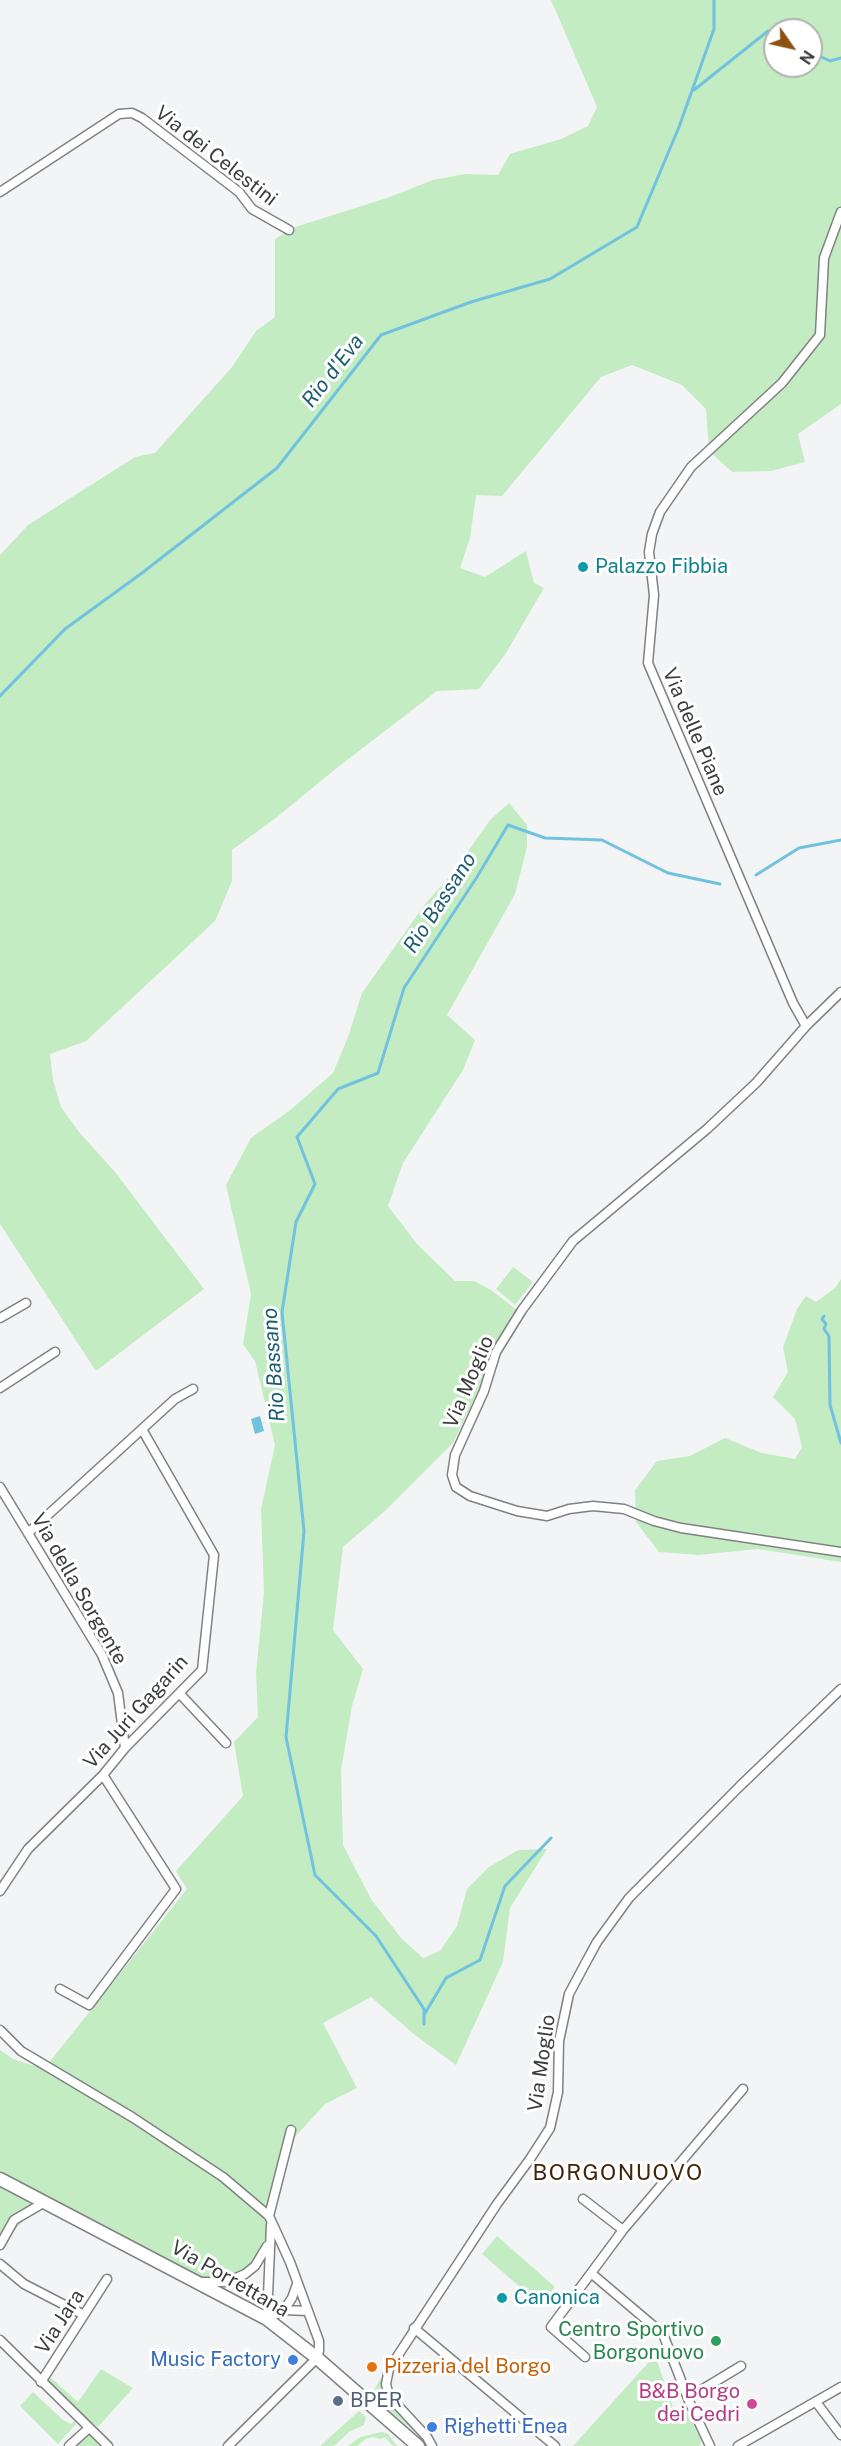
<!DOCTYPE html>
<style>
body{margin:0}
#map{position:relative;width:841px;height:2446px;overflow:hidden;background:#f3f4f6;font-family:"Public Sans",sans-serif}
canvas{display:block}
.north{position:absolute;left:763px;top:18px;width:60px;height:60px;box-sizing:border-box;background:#fff;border:2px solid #b1b1b1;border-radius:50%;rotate:124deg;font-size:16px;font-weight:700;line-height:24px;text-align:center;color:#3c3d3d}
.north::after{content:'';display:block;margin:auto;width:21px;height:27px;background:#8d5110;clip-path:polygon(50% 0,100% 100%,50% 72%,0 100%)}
</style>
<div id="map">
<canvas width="841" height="2446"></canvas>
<div class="north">N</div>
</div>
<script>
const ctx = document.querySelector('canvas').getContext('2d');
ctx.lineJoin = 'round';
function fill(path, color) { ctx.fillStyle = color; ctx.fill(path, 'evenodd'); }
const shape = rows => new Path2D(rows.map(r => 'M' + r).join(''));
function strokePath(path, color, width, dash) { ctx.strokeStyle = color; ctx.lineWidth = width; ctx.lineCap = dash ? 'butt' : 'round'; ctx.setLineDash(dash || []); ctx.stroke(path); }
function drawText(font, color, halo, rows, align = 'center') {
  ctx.font = font + ' "Public Sans",sans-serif'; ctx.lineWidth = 6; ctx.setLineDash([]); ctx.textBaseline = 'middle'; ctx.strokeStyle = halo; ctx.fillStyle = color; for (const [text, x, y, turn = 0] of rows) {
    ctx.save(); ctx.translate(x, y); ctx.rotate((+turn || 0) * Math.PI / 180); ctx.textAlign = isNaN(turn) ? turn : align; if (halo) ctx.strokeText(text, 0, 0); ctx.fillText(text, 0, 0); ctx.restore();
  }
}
fill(shape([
 [551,0,841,0,841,404,798,434,805,462,771,471,732,472,709,451,706,409,682,385,632,365,601,377,502,496,476,495,470,538,460,568,485,577,526,551,534,583,544,588,506,653,479,689,437,691,338,767,277,817,232,850,232,881,215,921,86,1041,50,1054,53,1080,61,1107,79,1132,115,1172,204,1289,96,1371,0,1224,0,555,28,525,135,457,155,453,232,367,256,331,275,317,275,239,295,227,387,198,433,180,465,174,498,175,510,154,561,139,588,126,597,107],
 [775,30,811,30,811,66,775,66],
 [509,803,527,825,527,847,515,894,447,1015,475,1040,463,1070,403,1163,388,1206,417,1244,455,1281,474,1281,491,1290,517,1310,453,1443,385,1511,343,1547,333,1630,363,1669,352,1706,341,1770,343,1845,371,1899,401,1938,423,1958,440,1951,457,1926,467,1889,489,1867,518,1850,547,1849,510,1908,503,1962,456,2065,415,2035,371,1997,323,2023,357,2088,325,2104,293,2139,268,2234,252,2265,237,2277,207,2285,42,2202,0,2245,0,2050,13,2059,44,2069,187,1889,176,1871,243,1796,234,1742,258,1717,256,1673,264,1592,261,1509,275,1445,255,1361,243,1344,251,1294,226,1185,251,1138,289,1111,333,1073,348,1037,362,993,425,904,452,874,490,820],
 [513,1267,533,1282,515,1305,496,1289],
 [841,1279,841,1562,758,1549,698,1555,659,1552,636,1522,635,1490,657,1461,690,1456,725,1438,762,1453,795,1459,802,1447,795,1419,773,1397,788,1372,783,1347,797,1309,806,1296,816,1302,835,1288],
 [497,2236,555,2287,542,2303,526,2289,519,2295,517,2292,520,2287,482,2254],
 [657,2353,656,2358,674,2411,677,2413,688,2413,701,2440,700,2446,573,2446],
 [101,2369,133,2388,98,2427,77,2410,49,2383,49,2380,51,2378,78,2402],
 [381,2378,381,2391,387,2401,421,2437,371,2395],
 [33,2392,63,2420,71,2424,74,2421,76,2424,58,2444,20,2406],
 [359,2411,366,2417,364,2425,349,2432,334,2446,320,2446],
 [382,2432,388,2434,397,2446,393,2446,385,2437,380,2439,373,2437,366,2439,357,2446,348,2446,360,2437],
 [88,2433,91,2435,102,2446,77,2446,75,2444]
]), '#c4ecc2');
fill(shape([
 [260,1416,264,1431,255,1434,251,1419]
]), '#70c2df');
strokePath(shape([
 [811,52,830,61,841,58],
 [694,90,768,31,775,34],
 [0,696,65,629,142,573,277,468,381,335,471,302,550,279,637,227,679,127,714,29,714,0],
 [756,875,799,848,841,840],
 [824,1316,822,1319,826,1324,824,1329,829,1336,830,1405,841,1443],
 [424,2015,446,1978,480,1960,505,1886,551,1838],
 [424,2024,424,2009,376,1936,315,1875,286,1737,304,1531,282,1312,296,1222,315,1184,297,1137,338,1089,378,1073,404,988,477,877,508,825,545,838,602,840,668,873,720,884]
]), '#70c2df', 3);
const minor = shape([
 [0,192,119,114,132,113,142,118,239,192,252,209,289,230],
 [841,992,806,1026,756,1083,707,1129,573,1241,522,1310,496,1352,484,1391,455,1455,452,1475,456,1487,470,1496,517,1511,547,1516,569,1509,593,1506,624,1509,654,1521,681,1528,841,1552],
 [806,1026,793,1003,648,663,654,595,649,552,652,534,660,512,691,467,782,383,820,335,824,258,841,212],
 [0,1318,26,1303],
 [0,1388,55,1352],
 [0,1487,102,1655,118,1693,125,1748],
 [28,1533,175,1399,193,1389],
 [180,1694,226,1743],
 [0,1891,28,1849,103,1775,125,1748,202,1670,214,1555,143,1431],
 [60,1989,89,2005,176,1889,103,1775],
 [0,2030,21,2051,132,2117,223,2177,269,2216,290,2262,319,2341,319,2351,317,2358,228,2446],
 [583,2199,623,2230],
 [269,2216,291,2130],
 [271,2225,267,2319,284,2310,292,2298,297,2284],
 [0,2245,14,2220,45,2202],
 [0,2264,24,2284,84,2315],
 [591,2273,663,2334,689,2401,710,2446],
 [200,2282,227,2282,245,2274,255,2266,267,2246],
 [284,2310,307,2311],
 [414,2328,555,2446],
 [0,2340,108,2446],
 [585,2357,551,2327,623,2230,743,2089],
 [41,2382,107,2279],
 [688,2398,741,2366],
 [816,2402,841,2435],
 [69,2446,89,2428],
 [432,2446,427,2437,389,2396,386,2384,389,2369,497,2204,530,2159,550,2128,558,2092,559,2041,569,1994,585,1964,597,1942,629,1898,739,1787,841,1689],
 [738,2446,841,2387]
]);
const secondary = shape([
 [0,2179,267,2319,317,2358,418,2446]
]);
strokePath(minor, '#808183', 11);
strokePath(secondary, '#808183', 15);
strokePath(minor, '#fff', 8);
strokePath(secondary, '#fff', 12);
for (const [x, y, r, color] of [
 [583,567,6,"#0f9aa8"],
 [502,2298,6,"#0f9aa8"],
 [716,2341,6,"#2e9e5b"],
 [293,2360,6,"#3f7fe0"],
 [372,2367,6,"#e8710a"],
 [338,2401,6,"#5c6f8a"],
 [752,2404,6,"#d1479c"],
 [432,2427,6,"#3f7fe0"]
]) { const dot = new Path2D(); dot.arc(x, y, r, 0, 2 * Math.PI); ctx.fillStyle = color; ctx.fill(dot); strokePath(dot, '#fff', 2); }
drawText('20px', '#3c3d3d', '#fff', [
 ["Via dei Celestini",216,156,38],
 ["Via delle Piane",695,732,67],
 ["Via Moglio",469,1382,-67],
 ["Via della Sorgente",79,1589,60],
 ["Via Juri Gagarin",136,1712,-48],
 ["Via Moglio",542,2063,-82],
 ["Via Porrettana",230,2279,30],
 ["Via Jara",60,2322,-57]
]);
drawText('20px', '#0d838f', '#fff', [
 ["Palazzo Fibbia",595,567],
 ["Canonica",514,2298]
], 'left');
drawText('20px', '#27864d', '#fff', [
 ["Centro Sportivo",704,2330],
 ["Borgonuovo",704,2353]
], 'right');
drawText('20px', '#366cbe', '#fff', [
 ["Music Factory",281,2360],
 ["Righetti Enea",444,2427,"left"]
], 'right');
drawText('20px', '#c56008', '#fff', [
 ["Pizzeria del Borgo",384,2367]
], 'left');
drawText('20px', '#b23c85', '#fff', [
 ["B&B Borgo",740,2392],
 ["dei Cedri",740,2415]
], 'right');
drawText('20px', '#4e5e75', '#fff', [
 ["BPER",350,2401]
], 'left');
drawText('italic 21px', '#1a5c70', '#fff', [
 ["Rio d'Eva",333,371,-52],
 ["Rio Bassano",440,903,-57],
 ["Rio Bassano",274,1365,-94]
]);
ctx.letterSpacing = '1.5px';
drawText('22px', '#422508', '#fff', [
 ["BORGONUOVO",618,2173]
]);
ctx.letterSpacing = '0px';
</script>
